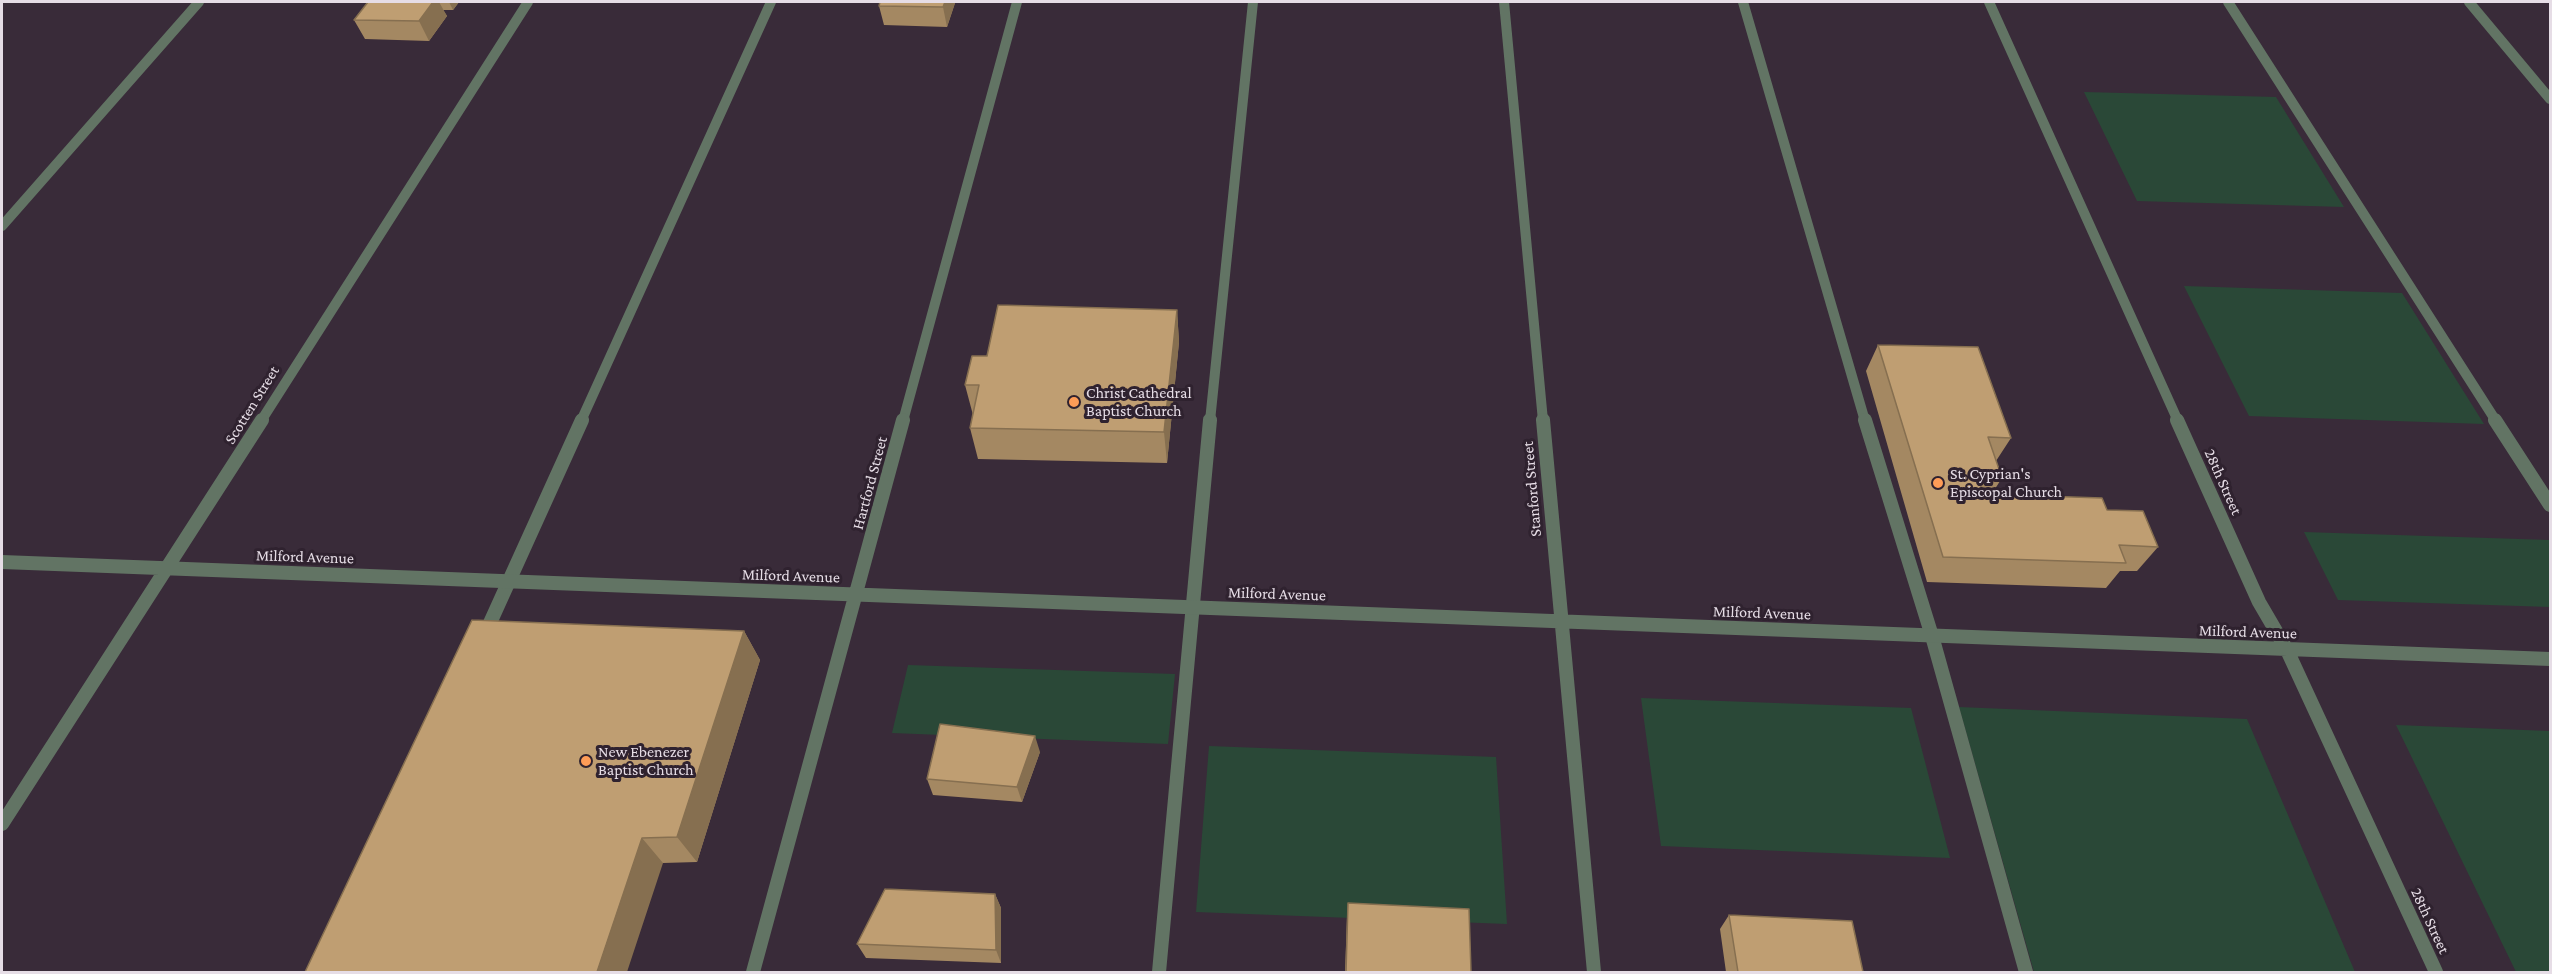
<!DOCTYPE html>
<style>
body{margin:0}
#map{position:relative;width:2552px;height:974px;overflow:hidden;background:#392b39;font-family:"Crimson Pro",serif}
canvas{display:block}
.frame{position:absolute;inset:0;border:3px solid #e6dde6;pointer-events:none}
</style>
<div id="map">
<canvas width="2552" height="974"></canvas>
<div class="frame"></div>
</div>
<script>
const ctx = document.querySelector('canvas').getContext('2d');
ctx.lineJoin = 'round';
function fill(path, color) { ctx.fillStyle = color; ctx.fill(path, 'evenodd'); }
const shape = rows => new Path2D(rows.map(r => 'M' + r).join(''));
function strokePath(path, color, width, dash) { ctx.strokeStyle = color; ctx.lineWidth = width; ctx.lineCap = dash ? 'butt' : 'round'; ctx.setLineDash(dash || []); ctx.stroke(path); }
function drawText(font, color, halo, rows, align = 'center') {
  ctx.font = font + ' "Crimson Pro",serif'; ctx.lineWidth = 6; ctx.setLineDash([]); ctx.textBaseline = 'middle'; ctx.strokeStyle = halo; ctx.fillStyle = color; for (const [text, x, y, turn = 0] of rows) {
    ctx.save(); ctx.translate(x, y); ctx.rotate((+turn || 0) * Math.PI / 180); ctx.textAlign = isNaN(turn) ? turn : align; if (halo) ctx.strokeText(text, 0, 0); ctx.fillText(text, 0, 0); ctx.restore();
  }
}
fill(shape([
 [2084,92,2276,97,2344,207,2137,201],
 [2184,286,2402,293,2484,424,2249,416],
 [2304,532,2550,540,2550,607,2338,600],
 [908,665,1175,674,1168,744,892,733],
 [1641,698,1911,708,1950,858,1661,846],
 [1959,707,2247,719,2355,972,2034,972],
 [2396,725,2550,731,2550,972,2516,972],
 [1209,746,1496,757,1507,924,1196,912]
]), '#2a4837');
strokePath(shape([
 [1743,2,1865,421],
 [2228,2,2496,421],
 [2,226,199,2],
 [581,421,771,2],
 [1210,421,1253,2]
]), '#627464', 10);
strokePath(shape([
 [1865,420,1932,636,2026,972],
 [2495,420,2550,505],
 [485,634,582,420],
 [1159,972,1210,420]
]), '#627464', 14);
strokePath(shape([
 [1504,2,1543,421],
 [1989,2,2178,421],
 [2469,2,2550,99],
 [261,421,528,2],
 [903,421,1017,2]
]), '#627464', 10);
strokePath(shape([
 [1543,420,1594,972],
 [2177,420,2259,602,2287,650,2436,972],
 [2,562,2550,659],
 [2,824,262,420],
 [753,972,903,420]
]), '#627464', 14);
fill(shape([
 [368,2,459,2,453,10,443,10,447,16,429,41,365,39,354,20],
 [955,3,947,27,884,25,879,6],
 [1177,310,1179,342,1167,463,978,459,970,428,973,415,965,385,987,356],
 [1878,345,2011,438,1996,461,2002,478,1991,495,2107,510,2158,547,2137,571,2120,571,2106,588,1927,582,1866,371],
 [744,631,760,660,697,862,663,863,305,972],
 [1040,752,1022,802,933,795,927,779],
 [995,894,1001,908,1001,963,866,958,857,944],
 [1348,903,1471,972,1345,972,1347,917],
 [1729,915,1863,972,1726,972,1720,929]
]), '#a48862');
fill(shape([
 [433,2,439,2,447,16,429,41,419,21],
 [449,2,459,2,453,10],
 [945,2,955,2,955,3,947,27,943,7],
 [1177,310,1179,342,1167,463,1164,432],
 [744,631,760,660,697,862,677,837],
 [1035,736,1040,752,1022,802,1017,787],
 [642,838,663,863,627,972,597,972],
 [995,894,1001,908,1001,963,996,950]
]), '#866f50');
const building = shape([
 [368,2,433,2,419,21,354,20,368,2],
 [880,2,945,2,943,7,879,6,880,2],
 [998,305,1177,310,1164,432,970,428,979,385,965,385,972,356,987,356,998,305],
 [1878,345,1978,347,2011,438,1988,437,2002,478,1978,476,1983,494,2102,498,2107,510,2143,511,2158,547,2119,545,2126,563,1943,557,1878,345],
 [472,620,744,631,677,837,642,838,597,972,305,972,472,620],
 [940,724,1035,736,1017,787,927,779,940,724],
 [885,889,995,894,996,950,857,944,885,889],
 [1348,903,1469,909,1471,972,1346,972,1348,903],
 [1729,915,1852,921,1863,972,1738,972,1729,915]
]);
fill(building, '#bf9e72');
strokePath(building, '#866f50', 1.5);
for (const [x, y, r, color] of [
 [1074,402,6,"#fe9c57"],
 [1938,483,6,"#fe9c57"],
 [586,761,6,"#fe9c57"]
]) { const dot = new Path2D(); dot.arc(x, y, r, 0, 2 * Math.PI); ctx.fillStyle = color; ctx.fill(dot); strokePath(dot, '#2f222f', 2); }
drawText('16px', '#e6dde6', '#2f222f', [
 ["Christ Cathedral",1086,393],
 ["Baptist Church",1086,411],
 ["St. Cyprian's",1950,474],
 ["Episcopal Church",1950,492],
 ["New Ebenezer",598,752],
 ["Baptist Church",598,770]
], 'left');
drawText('16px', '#e6dde6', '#2f222f', [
 ["Scotten Street",252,405,-58],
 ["28th Street",2223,482,66],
 ["Hartford Street",870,483,-75],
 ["Stanford Street",1532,489,-95],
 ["Milford Avenue",305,557,2],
 ["Milford Avenue",791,576,2],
 ["Milford Avenue",1277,594,2],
 ["Milford Avenue",1762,613,2],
 ["Milford Avenue",2248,632,2],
 ["28th Street",2430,921,65]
]);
</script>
